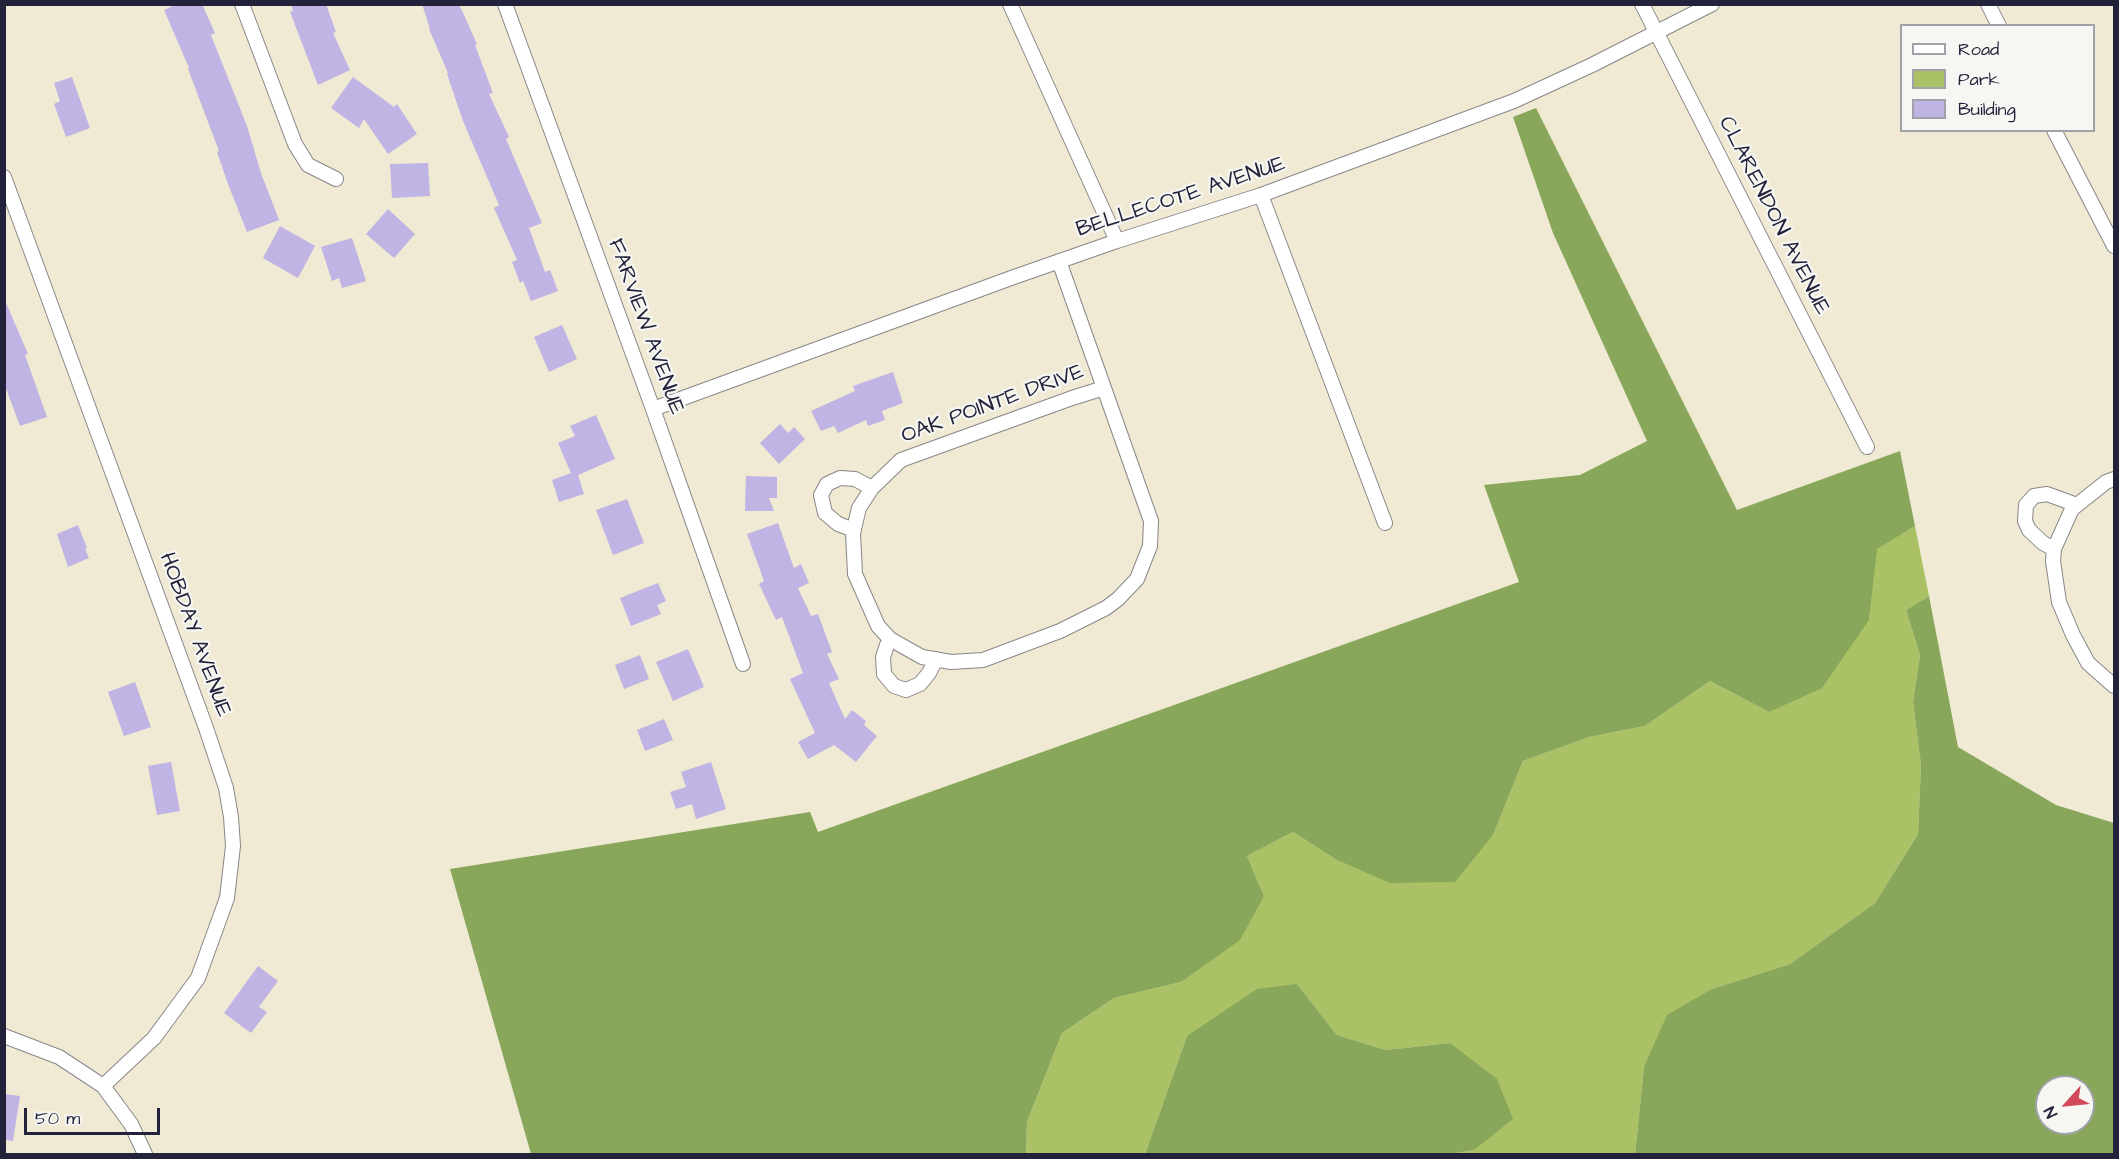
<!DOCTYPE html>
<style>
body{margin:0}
#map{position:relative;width:2119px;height:1159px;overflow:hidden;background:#f0e9d3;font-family:"Architects Daughter",sans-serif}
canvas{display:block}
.frame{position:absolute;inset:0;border:6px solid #22223b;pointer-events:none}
.legend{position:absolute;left:1900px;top:24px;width:195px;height:108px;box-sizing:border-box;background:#f6f6f2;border:2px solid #a1a1a9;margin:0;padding:8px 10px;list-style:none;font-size:18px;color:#22223b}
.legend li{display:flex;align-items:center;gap:12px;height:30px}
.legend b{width:30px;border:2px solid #a1a1a9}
.north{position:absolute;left:2035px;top:1075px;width:60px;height:60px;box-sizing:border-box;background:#f6f6f2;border:2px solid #a1a1a9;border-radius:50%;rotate:243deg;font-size:16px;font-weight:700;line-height:24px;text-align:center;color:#22223b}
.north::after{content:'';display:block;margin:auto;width:21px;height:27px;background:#d1495b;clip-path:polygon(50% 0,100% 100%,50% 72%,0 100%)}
.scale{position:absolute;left:24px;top:1108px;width:136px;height:27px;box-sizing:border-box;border:3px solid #22223b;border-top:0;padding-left:8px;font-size:18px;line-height:21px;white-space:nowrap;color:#22223b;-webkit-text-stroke:4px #f6f6f2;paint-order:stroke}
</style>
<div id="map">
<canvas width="2119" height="1159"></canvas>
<div class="frame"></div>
<ul class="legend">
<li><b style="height:8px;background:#fff"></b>Road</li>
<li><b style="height:16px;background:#abc165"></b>Park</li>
<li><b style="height:16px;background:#c0b4e4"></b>Building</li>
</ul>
<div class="north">N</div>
<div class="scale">50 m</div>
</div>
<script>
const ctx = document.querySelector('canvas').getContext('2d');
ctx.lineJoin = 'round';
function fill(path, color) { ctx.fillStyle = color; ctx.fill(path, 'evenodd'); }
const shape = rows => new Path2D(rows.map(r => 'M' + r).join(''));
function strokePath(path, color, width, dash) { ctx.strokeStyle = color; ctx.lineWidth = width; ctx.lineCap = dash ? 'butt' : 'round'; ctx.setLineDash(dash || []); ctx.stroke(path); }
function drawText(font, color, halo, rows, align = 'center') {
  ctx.font = font + ' "Architects Daughter",sans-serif'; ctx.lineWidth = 4.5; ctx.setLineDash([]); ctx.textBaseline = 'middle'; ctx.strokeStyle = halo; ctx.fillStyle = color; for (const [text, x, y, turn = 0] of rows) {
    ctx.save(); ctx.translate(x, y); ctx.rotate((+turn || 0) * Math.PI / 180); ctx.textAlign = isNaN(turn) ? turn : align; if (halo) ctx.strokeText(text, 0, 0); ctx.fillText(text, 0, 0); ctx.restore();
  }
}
fill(shape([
 [1915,526,1929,596,1906,610,1920,655,1913,702,1921,765,1918,834,1875,903,1790,964,1712,989,1644,1067,1635,1154,1450,1154,1474,1150,1450,1043,1386,1050,1337,1035,1297,984,1187,1036,1145,1154,1026,1154,1027,1122,1062,1033,1114,998,1181,982,1264,896,1247,856,1293,832,1335,859,1493,835,1523,761,1589,737,1645,726,1710,681,1769,712,1869,620,1876,549]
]), '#abc165');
fill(shape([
 [1536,108,1737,510,1900,451,1915,526,1877,549,1869,620,1822,688,1769,712,1710,681,1645,726,1589,737,1523,761,1493,835,1455,882,1390,883,1335,859,1293,832,1247,856,1264,896,1240,940,1181,982,1114,998,1062,1033,1027,1122,1026,1154,531,1154,450,869,810,812,818,832,1519,582,1484,485,1580,475,1647,441,1553,233,1513,117],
 [1929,596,1958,747,2056,805,2114,823,2114,1154,1635,1154,1644,1067,1667,1015,1712,989,1790,964,1875,903,1918,834,1921,765,1913,702,1920,655,1906,610],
 [2047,1087,2083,1087,2083,1123,2047,1123],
 [1297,984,1337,1035,1386,1050,1450,1043,1497,1079,1513,1119,1474,1150,1450,1154,1145,1154,1187,1036,1257,989]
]), '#88a75a');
fill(shape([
 [177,4,202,4,215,33,211,35,247,126,261,173,279,220,247,232,228,184,217,152,219,151,188,69,189,68,164,10],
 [291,4,326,4,336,32,333,33,350,70,318,85,290,12,293,11],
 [422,4,459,4,477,44,475,45,493,93,489,94,509,137,506,139,542,223,529,228,545,272,550,270,558,291,531,301,523,281,520,283,512,262,517,260,494,208,499,205,463,121,447,74,448,73,429,29,430,29],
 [72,77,90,128,66,137,54,104,60,101,54,83],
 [353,77,394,107,397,104,417,134,388,154,364,119,359,128,331,108],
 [428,163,430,196,392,198,390,164],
 [388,209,415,234,394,258,366,234],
 [280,226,315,246,298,278,263,258],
 [352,238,366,281,342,288,339,278,332,281,321,247],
 [4,298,28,354,25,355,47,417,20,426,4,383],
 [562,325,577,359,549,372,534,337],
 [893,372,903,403,882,411,885,420,868,426,866,420,838,433,834,426,821,431,811,411,855,391,853,386],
 [596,415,615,459,578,475,584,494,559,502,552,480,571,473,558,443,575,436,570,426],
 [780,424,788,433,794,427,805,439,779,464,760,443],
 [746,476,777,477,777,498,769,498,774,511,745,511],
 [627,499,644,543,613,555,596,510],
 [778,523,794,568,801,564,809,583,798,588,811,616,818,614,832,652,827,654,839,679,829,683,845,719,852,710,866,721,864,725,877,736,856,762,834,745,808,759,798,742,815,733,790,679,803,673,782,617,776,620,759,584,764,581,747,534],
 [78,525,87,548,85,549,89,558,68,567,57,534],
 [658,583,666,601,657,605,661,614,631,626,620,598],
 [688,649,704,687,673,701,656,662],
 [640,655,649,679,624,689,615,665],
 [135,682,151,727,124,736,108,692],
 [664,719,673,740,645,751,637,730],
 [171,762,180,811,157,815,148,766],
 [711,762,726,809,696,819,692,804,676,809,670,792,686,787,681,772],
 [258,966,278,981,259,1007,267,1012,251,1033,224,1013],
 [4,1094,20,1096,13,1141,4,1140]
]), '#c0b4e4');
const minor = shape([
 [242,4,295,144,308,165,336,179],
 [505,4,653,409,743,664],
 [1010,4,1117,241],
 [1642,4,1867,447],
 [1988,4,1999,26],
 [2054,130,2114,246],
 [4,177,206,728,226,788,231,817,233,846,227,898,198,978,154,1038,103,1086],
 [1261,195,1385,523],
 [1059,261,1104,388,1151,521,1150,546,1137,579,1118,599,1106,608,1060,631,983,660,951,662,922,657,890,639,878,626,855,574,853,533,859,508,872,488,901,460,1072,398,1104,388],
 [653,409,1014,277,1117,241,1261,195,1514,101,1592,65,1712,4],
 [2114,479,2106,482,2072,509,2054,549,2053,561,2059,602,2073,635,2088,663,2114,686],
 [854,530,838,524,825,513,821,495,827,484,840,478,855,479,872,488],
 [2054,549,2043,543,2029,530,2025,521,2026,505,2034,496,2047,494,2077,505],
 [892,640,887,645,883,657,884,674,894,686,906,690,920,684,929,673,936,659],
 [4,1036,59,1057,103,1086,131,1124,145,1154]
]);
strokePath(minor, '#898687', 16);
strokePath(minor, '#fff', 14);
drawText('22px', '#22223b', '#f6f6f2', [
 ["BELLECOTE AVENUE",1181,198,-18],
 ["CLARENDON AVENUE",1773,216,63],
 ["FARVIEW AVENUE",645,327,70],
 ["OAK POINTE DRIVE",993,405,-20],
 ["HOBDAY AVENUE",194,635,70]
]);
</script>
